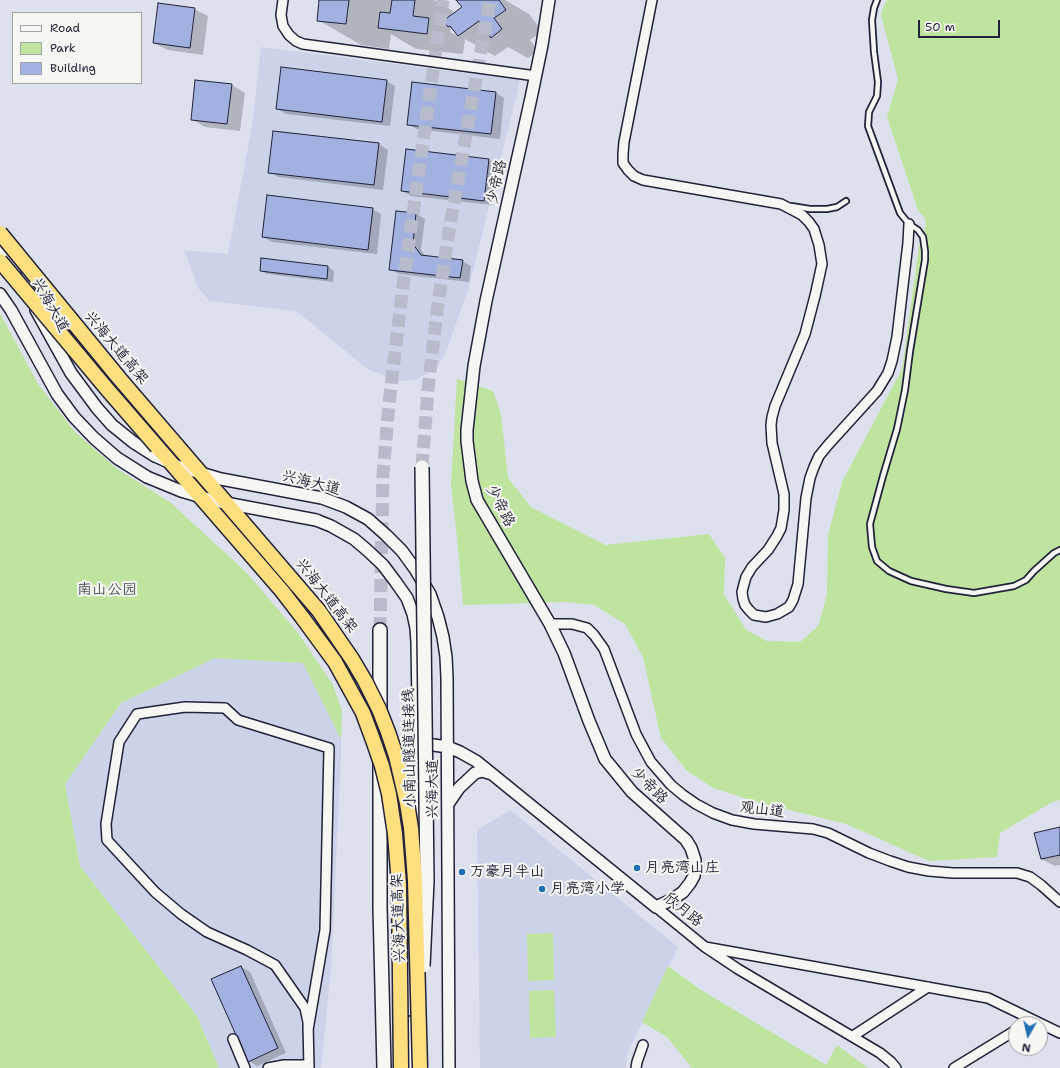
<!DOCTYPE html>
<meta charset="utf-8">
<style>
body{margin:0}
#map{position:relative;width:1060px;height:1068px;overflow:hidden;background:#dde1ed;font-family:"Shantell Sans",sans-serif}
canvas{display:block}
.legend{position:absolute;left:12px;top:12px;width:130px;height:72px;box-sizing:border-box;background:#f6f6f2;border:1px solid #a1a1a9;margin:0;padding:5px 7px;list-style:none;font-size:12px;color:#22223b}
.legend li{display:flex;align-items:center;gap:8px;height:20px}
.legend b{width:20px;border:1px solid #a1a1a9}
.north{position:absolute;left:1008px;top:1016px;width:40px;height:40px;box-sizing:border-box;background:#f6f6f2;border:1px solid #a1a1a9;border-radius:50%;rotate:188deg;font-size:11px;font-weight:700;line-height:16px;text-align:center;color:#22223b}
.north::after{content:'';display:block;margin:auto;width:14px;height:18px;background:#1f6fb2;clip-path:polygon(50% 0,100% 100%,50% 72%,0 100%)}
.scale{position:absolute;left:918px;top:20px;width:82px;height:18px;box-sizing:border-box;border:2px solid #22223b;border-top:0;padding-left:5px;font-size:12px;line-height:14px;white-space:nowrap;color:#22223b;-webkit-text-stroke:3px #f6f6f2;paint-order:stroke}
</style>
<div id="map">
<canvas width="1060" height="1068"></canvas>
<ul class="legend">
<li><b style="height:5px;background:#f6f6f2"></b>Road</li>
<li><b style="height:11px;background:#bfe49f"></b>Park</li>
<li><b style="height:11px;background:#a3b1e0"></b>Building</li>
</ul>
<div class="north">N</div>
<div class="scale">50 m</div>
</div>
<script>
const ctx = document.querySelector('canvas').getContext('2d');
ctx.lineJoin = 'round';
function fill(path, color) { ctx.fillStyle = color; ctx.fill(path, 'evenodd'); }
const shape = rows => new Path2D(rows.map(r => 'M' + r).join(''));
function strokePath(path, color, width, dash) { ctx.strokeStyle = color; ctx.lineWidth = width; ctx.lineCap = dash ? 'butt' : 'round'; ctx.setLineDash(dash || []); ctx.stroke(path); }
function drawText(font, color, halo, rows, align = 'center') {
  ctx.font = font + ' "Shantell Sans","LXGW WenKai TC",sans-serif'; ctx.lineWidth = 4; ctx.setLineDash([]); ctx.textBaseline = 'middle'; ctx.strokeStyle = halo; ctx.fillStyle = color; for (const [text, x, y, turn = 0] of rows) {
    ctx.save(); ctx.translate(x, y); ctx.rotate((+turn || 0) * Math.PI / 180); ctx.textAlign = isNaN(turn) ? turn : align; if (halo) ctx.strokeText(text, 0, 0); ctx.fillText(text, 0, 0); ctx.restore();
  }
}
fill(shape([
 [261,47,520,80,469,287,446,352,436,369,415,380,400,381,369,370,296,311,209,301,198,288,184,250,228,254,252,126],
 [215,658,303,663,341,739,341,757,331,969,321,1068,219,1068,197,1016,80,866,65,784,121,703],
 [510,810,678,947,627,1054,626,1068,480,1068,477,830]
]), '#ccd3e9');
fill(shape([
 [887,0,1060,0,1060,800,1052,802,1000,833,997,857,929,861,846,824,757,802,713,788,686,770,661,738,643,657,625,624,594,605,567,602,463,605,457,537,451,485,457,379,493,391,501,414,508,478,531,507,605,545,709,534,725,558,724,594,746,630,767,641,800,642,818,626,827,595,828,535,842,482,902,369,919,246,926,225,925,218,918,210,887,117,898,79,881,15,884,5],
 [0,313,38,384,75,432,116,468,171,503,247,573,298,633,333,685,342,711,341,739,303,663,215,658,121,703,65,784,80,866,197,1016,219,1068,0,1068],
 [553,933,554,980,528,981,527,934],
 [668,966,701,990,826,1065,837,1045,868,1068,692,1068,667,1037,642,1022],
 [554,990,556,1037,530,1038,529,991]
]), '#bfe49f');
fill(shape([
 [320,0,434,0,453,11,452,16,463,7,458,0,505,0,529,14,542,31,530,40,538,51,528,58,508,47,495,56,465,39,463,54,416,49,391,34,389,49,361,45,318,20],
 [451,28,455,31,460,37,450,32],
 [194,9,208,16,203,55,168,50,154,43],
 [386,81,395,86,390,126,286,114,277,109],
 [232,85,245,93,240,131,205,127,192,119],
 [496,93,504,98,500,139,417,129,408,124],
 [379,144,388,150,383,190,278,177,270,172],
 [407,150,489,160,498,165,493,205,411,196,402,191],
 [372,209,381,214,377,254,272,242,263,237],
 [416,214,425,219,421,250,426,257,462,261,471,266,469,282,399,274,390,269],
 [328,267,334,271,333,282,267,274,261,271],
 [1060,828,1060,865,1055,866,1041,859],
 [241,967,250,972,286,1053,257,1066,249,1061]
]), '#0003');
const building = shape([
 [319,0,349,0,346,24,317,21,319,0],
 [392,0,415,0,413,16,429,18,427,34,378,28,380,12,390,13,392,0],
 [456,0,499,0,506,10,494,18,502,29,491,38,479,21,458,36,450,26,448,27,443,21,462,7,456,0],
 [158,3,195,8,190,48,153,43,158,3],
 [281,67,387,80,382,122,276,109,281,67],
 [195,80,232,84,227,124,191,120,195,80],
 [412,82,496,92,491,134,407,125,412,82],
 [273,131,379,143,374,185,268,173,273,131],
 [406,149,489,159,484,201,401,191,406,149],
 [267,195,373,208,368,250,262,237,267,195],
 [396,211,416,213,413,244,421,255,463,260,460,278,389,270,396,211],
 [261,258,328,266,327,279,260,271,261,258],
 [1060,827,1060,855,1041,859,1034,833,1060,827],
 [241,966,278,1048,248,1062,211,979,241,966]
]);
fill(building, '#a3b1e0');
strokePath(building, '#22223b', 1);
strokePath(shape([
 [422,467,428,389,438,304,449,231,490,0],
 [380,630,383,475,389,403,403,285,443,0]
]), '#b8bbc9', 13, [13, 6]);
const service = shape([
 [877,0,874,8,872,20,874,52,878,82,877,96,869,112,868,126,900,213,909,224,918,230,923,237,925,251,925,260,910,351,905,390,897,429,883,476,870,524,872,547,877,561,889,571,911,581,946,589,974,593,1014,586,1026,580,1034,571,1054,553,1060,550],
 [791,206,810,209,827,209,837,207,846,201]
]);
const minor = shape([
 [283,0,281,15,283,26,289,35,296,41,303,44,536,76],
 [652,0,624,142,623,154,623,163,628,170,634,176,643,180,781,204,802,215,809,222,814,229,819,245,822,264,815,296,805,334,775,406,772,417,771,425,772,443,784,494,784,510,781,528,777,536,768,550,752,567,746,577,744,584,742,592,743,599,745,605,749,610,754,615,766,617,777,614,789,607,793,600,798,584,806,498,810,478,814,467,819,456,828,445,877,391,888,373,892,361,897,337,908,243,909,224],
 [550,624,572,624,587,628,594,635,604,649,636,734,651,762,671,785,683,795,696,804,713,813,732,820,754,824,813,829,828,833,869,853,890,861,908,867,929,871,953,873,1017,873,1030,877,1041,885,1060,902],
 [656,907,705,947,738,969,880,1053,891,1062,896,1068],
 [705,947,988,998,1060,1033],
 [308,1030,325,930,329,748,238,720,225,708,185,707,137,714,119,742,106,824,107,840,155,892,181,914,207,932,247,950,275,965,305,1008,308,1022,309,1068],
 [853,1036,928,987],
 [233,1039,245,1068],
 [268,1068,284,1065,309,1065],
 [636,1068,637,1062,643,1045],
 [954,1068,1016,1030]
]);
const tertiary = shape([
 [0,247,15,272],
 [0,294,11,310,57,394,74,417,94,438,117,458,147,477],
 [36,310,71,373,97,408,112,425,133,442,155,456],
 [322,498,346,507,368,519,386,535,402,551,415,569,430,594,438,617,443,637,446,657,447,678,449,1068],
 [316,520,331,526,354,539,367,550,383,565,395,581,407,598,413,614,416,628,417,642,420,831,419,859],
 [419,743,448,747,460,752,476,761,656,907,673,899,683,892,690,883,694,876,695,869,695,860,691,848,686,840,632,792,605,759,589,721,564,653,550,624,477,500,472,481,467,441,467,430,474,366,486,301,531,98,542,45,549,0],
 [448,804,459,788,475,773,482,771,492,774],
 [411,1068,413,1021]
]);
const secondary = shape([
 [380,630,380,907,384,1068]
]);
strokePath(service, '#22223b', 8);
strokePath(minor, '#22223b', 12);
strokePath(tertiary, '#22223b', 14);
strokePath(secondary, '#22223b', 16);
strokePath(service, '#f6f6f2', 4.5);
strokePath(minor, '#f6f6f2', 9);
strokePath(tertiary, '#f6f6f2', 11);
strokePath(secondary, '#f6f6f2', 13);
const tertiaryBridge = shape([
 [155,456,177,466,221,479,322,498],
 [147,477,181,491,215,501,316,520]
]);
const secondaryBridge = shape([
 [422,467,427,881,423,966]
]);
const primaryBridge = shape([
 [0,233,119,378,319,611,352,659,365,681,379,709,388,732,396,756,407,803,411,828,415,880,420,1068],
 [0,261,107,389,282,591,302,617,335,662,363,713,373,740,382,766,389,794,395,834,399,884,401,1068]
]);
strokePath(tertiaryBridge, '#22223b', 14, []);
strokePath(secondaryBridge, '#22223b', 16, []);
strokePath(primaryBridge, '#22223b', 17, []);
strokePath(tertiaryBridge, '#f6f6f2', 11);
strokePath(secondaryBridge, '#f6f6f2', 13);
strokePath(primaryBridge, '#fedf80', 14);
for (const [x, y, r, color] of [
 [637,868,4,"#1f6fb2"],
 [462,872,4,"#1f6fb2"],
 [542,889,4,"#1f6fb2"]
]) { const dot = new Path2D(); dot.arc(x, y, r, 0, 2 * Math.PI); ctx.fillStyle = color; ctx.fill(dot); strokePath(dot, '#f6f6f2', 1.5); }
drawText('15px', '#22223b', '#f6f6f2', [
 ["少帝路",497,182,-77],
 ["兴海大道",50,305,61],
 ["兴海大道高架",116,348,50],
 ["兴海大道",311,483,14],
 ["少帝路",500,506,63],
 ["兴海大道高架",326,596,52],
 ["小南山隧道连接线",410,748,-91],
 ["少帝路",649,786,45],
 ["兴海大道",433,789,-90],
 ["观山道",762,810,7],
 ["欣月路",683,910,39],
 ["兴海大道高架",399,918,-92]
]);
drawText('15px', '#495254', '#f6f6f2', [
 ["南山公园",107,590]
]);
drawText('15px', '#22223b', '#f6f6f2', [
 ["月亮湾山庄",645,868],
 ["万豪月半山",470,872],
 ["月亮湾小学",550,889]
], 'left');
</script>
